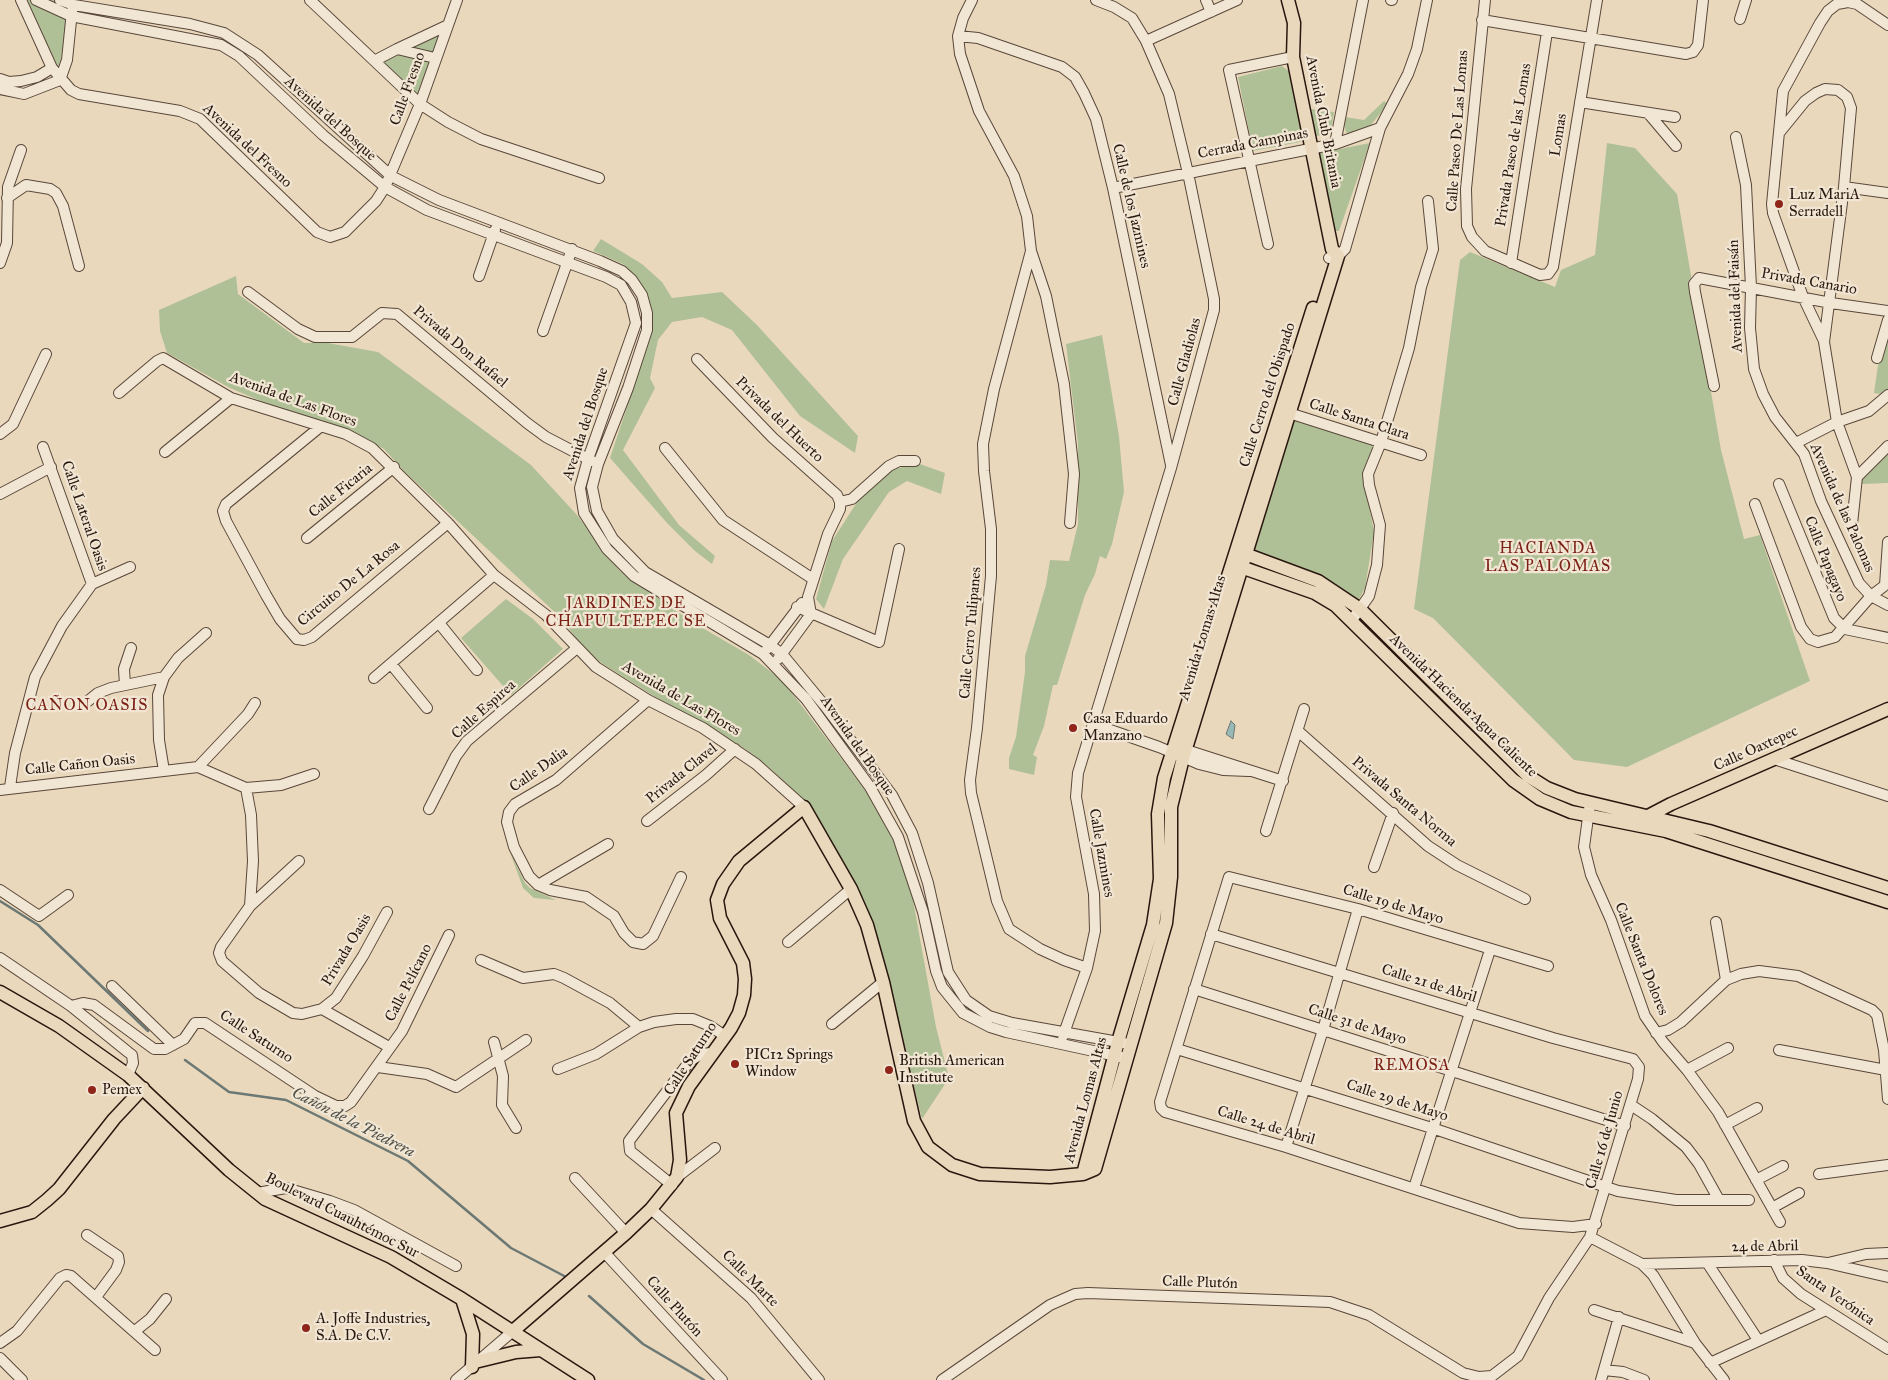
<!DOCTYPE html>
<meta charset="utf-8">
<style>
body{margin:0}
canvas{display:block;background:#ead8bc}
</style>
<canvas width="1888" height="1380"></canvas>
<script>
const ctx = document.querySelector('canvas').getContext('2d');
ctx.lineJoin = 'round';
function fill(path, color) { ctx.fillStyle = color; ctx.fill(path, 'evenodd'); }
const shape = rows => new Path2D(rows.map(r => 'M' + r).join(''));
function strokePath(path, color, width, dash) { ctx.strokeStyle = color; ctx.lineWidth = width; ctx.lineCap = dash ? 'butt' : 'round'; ctx.setLineDash(dash || []); ctx.stroke(path); }
function drawText(font, color, halo, rows, align = 'center') {
  ctx.font = font + ' "IM FELL Great Primer",serif'; ctx.lineWidth = 4.5; ctx.setLineDash([]); ctx.textBaseline = 'middle'; ctx.strokeStyle = halo; ctx.fillStyle = color; for (const [text, x, y, turn = 0] of rows) {
    ctx.save(); ctx.translate(x, y); ctx.rotate((+turn || 0) * Math.PI / 180); ctx.textAlign = isNaN(turn) ? turn : align; if (halo) ctx.strokeText(text, 0, 0); ctx.fillText(text, 0, 0); ctx.restore();
  }
}
fill(shape([
 [26,0,69,0,61,60,58,67],
 [446,26,420,104,376,60],
 [1282,66,1293,74,1303,140,1300,142,1253,151,1238,77],
 [1384,101,1388,104,1370,126,1349,134,1346,132,1344,125,1345,117,1364,120],
 [1311,109,1334,112,1331,130,1327,135,1315,136],
 [1370,143,1339,231,1335,231,1319,153],
 [1607,143,1635,148,1677,194,1721,450,1744,539,1760,535,1810,681,1627,767,1574,760,1433,618,1414,609,1460,260,1470,252,1555,287,1561,270,1595,255],
 [601,239,642,264,662,282,672,298,722,292,757,325,858,436,855,453,800,416,732,330,702,317,672,322,658,340,650,378,655,388,623,450,679,525,715,556,712,564,695,551,667,523,610,458,652,332,652,310,639,283,623,264,593,251],
 [236,276,238,294,304,343,328,343,378,352,531,465,577,515,619,570,689,620,749,655,783,681,872,799,888,829,909,878,936,1027,949,1078,922,1119,892,998,809,805,771,769,745,749,668,705,603,664,584,649,561,618,404,471,384,449,358,435,268,404,230,388,167,353,160,331,159,310],
 [1888,333,1888,389,1880,394,1874,393,1878,365],
 [1102,335,1119,436,1124,492,1112,544,1106,559,1100,556,1095,574,1085,595,1057,685,1053,685,1044,726,1033,755,1037,757,1034,775,1009,769,1009,758,1016,737,1025,672,1025,656,1046,585,1050,560,1069,561,1078,524,1078,444,1066,344],
 [1289,417,1375,446,1364,478,1374,532,1365,588,1359,599,1352,599,1248,551],
 [1888,453,1888,483,1862,484,1861,479],
 [920,464,945,473,941,494,907,481,889,492,843,559,824,609,816,599,832,541,861,496,886,470],
 [506,599,533,619,563,649,511,695,461,638],
 [510,852,525,883,530,888,556,900,534,898,523,888]
]), '#b0c096');
const water = shape([
 [1231,721,1235,725,1233,739,1226,734,1231,721]
]);
fill(water, '#99b9b7');
strokePath(water, '#6c7874', 1);
strokePath(shape([
 [0,901,38,925,148,1031],
 [185,1060,229,1092,286,1100,408,1161,511,1248,568,1278],
 [589,1296,643,1344,704,1380]
]), '#6c7874', 2.5);
const minor = shape([
 [21,0,52,68,71,90,79,94,180,111,200,119,317,232,330,237,345,232,376,201,385,187,420,104,457,0],
 [36,0,71,16,221,45,239,56,323,135,385,187,427,210,606,277,621,285,631,302,636,323,588,459,580,488,584,513,607,549,634,576,763,654,806,699,870,787,898,837,923,912,936,971,942,987,963,1013,990,1027,1006,1032,1121,1057],
 [60,0,74,5,190,24,224,33,258,55,391,176,439,200,600,261,622,271,632,280,642,295,647,313,647,330,628,388,598,464,592,487,597,511,613,539,645,572,770,645,782,654,825,706,892,795,912,833,928,883,948,972,966,1000,989,1016,1012,1023,1124,1043],
 [310,0,420,104,448,122,481,139,599,178],
 [972,0,963,18,958,36,960,54,979,111,1014,176,1027,216,1031,251,1046,296,1064,384,1074,474,1070,523],
 [1206,0,1211,12],
 [1391,0,1392,0],
 [1485,0,1466,189,1467,226,1472,237,1485,251,1540,275,1548,274,1553,267,1597,0],
 [1740,19,1746,0],
 [1482,20,1686,54,1693,52,1698,45,1703,0],
 [958,36,978,38,1062,67,1075,77,1084,93,1096,119,1113,188,1171,465],
 [1146,41,1237,0],
 [397,49,446,26],
 [376,60,397,49,435,58],
 [0,79,9,82,21,81,37,77,52,68],
 [0,89,24,94,60,80,67,60,72,11],
 [1580,102,1675,117],
 [1648,113,1676,146],
 [1779,133,1805,101,1816,93,1825,89,1838,90,1847,97,1851,108,1844,187,1824,342,1837,422,1857,477],
 [1736,137,1746,185,1751,287,1750,328,1754,369,1763,394,1775,417,1804,454,1821,501,1859,583,1871,596,1888,605],
 [1335,144,1363,0],
 [1844,187,1888,193],
 [1113,188,1335,144,1380,128],
 [7,198,26,185,50,189,56,193,63,206,79,266],
 [1268,244,1229,70,1293,57],
 [1031,251,994,389,983,444,984,471,991,529,991,576,977,728,970,780,971,793,997,901,1009,929,1040,949,1064,960,1087,968],
 [1329,258,1338,256,1345,249,1380,128,1408,74,1417,49,1427,0],
 [0,263,7,243,8,187,21,150],
 [1511,263,1547,32],
 [479,276,495,230],
 [248,292,298,329,315,337,352,337,382,313,397,314,527,423,546,437,592,461],
 [543,331,572,249],
 [1824,341,1803,297,1773,213,1772,204,1783,91,1820,23,1828,11,1837,4,1848,2,1857,4,1888,25],
 [1877,358,1888,320],
 [697,359,773,438,837,495,840,502,840,509,828,534,808,597,811,614,778,659],
 [1714,386,1695,292,1694,284,1699,278,1831,303,1888,311],
 [119,393,157,361,163,358,231,398,346,434,372,448,448,523,494,575,546,615,596,667,648,700,703,728,756,764,804,807],
 [1289,413,1421,455],
 [320,427,226,504,223,511,226,521,266,595,280,619,297,639,304,640,312,637,448,523],
 [0,434,13,424,46,354],
 [1796,443,1837,422,1869,411,1888,395],
 [665,448,723,520,813,579],
 [165,452,231,398],
 [1779,484,1834,618,1845,629,1888,638],
 [0,494,51,467],
 [840,502,852,499,889,466,899,461,915,461],
 [1755,504,1801,627,1810,639,1818,642,1835,637,1871,596,1888,583],
 [1852,524,1857,477,1888,446],
 [307,538,394,467],
 [92,584,130,567],
 [1885,585,1888,542],
 [797,607,879,642,899,549],
 [1352,620,1369,596,1377,565,1380,525,1369,485,1368,474,1381,442,1409,348,1421,287,1433,249,1428,201],
 [439,623,477,670],
 [767,649,802,603],
 [391,664,427,708],
 [374,678,494,575],
 [125,685,124,669,131,648],
 [648,700,556,780,515,804,509,812,507,822,514,847,529,876,538,885,550,890,586,897,614,916,624,933,633,942,643,944,653,936,681,877],
 [88,701,98,693,111,688,164,677],
 [1093,724,1159,747,1199,764,1223,770,1249,771],
 [1298,731,1428,846,1457,865,1525,899],
 [1180,748,1283,781],
 [1774,759,1888,796],
 [198,767,248,714,255,703],
 [164,771,159,740,158,695,164,677,178,658,206,633],
 [10,787,15,753,35,677,62,626,92,584,43,447],
 [246,788,281,785,314,774],
 [0,790,198,767,246,788,251,815,253,861,250,906,221,947,219,953,222,961,259,993,293,1013,302,1014,322,1009,336,998,363,956,387,912],
 [1590,803,1584,847,1591,875,1611,920,1645,1016,1663,1042,1687,1070,1718,1112,1780,1222],
 [429,809,456,756,467,741,577,648],
 [647,821,706,775,735,749],
 [1266,831,1304,709],
 [1374,867,1393,813],
 [538,885,608,844],
 [0,890,39,916,68,895],
 [250,906,299,861],
 [1716,922,1726,980],
 [788,942,851,889],
 [0,958,71,1006,128,1052,132,1055,133,1063,128,1075],
 [481,960,523,978,554,974,564,978,610,1003,639,1027],
 [1548,966,1358,909,1229,877,1160,1102,1161,1108,1165,1112,1286,1147,1519,1223,1573,1227,1596,1224],
 [112,986,173,1045],
 [1194,989,1625,1126],
 [71,1006,83,1003,94,1005,154,1049,165,1049,184,1039,195,1023,205,1023,315,1096,336,1106,345,1106,351,1102,402,1031,449,935],
 [322,1009,389,1047],
 [832,1024,883,982],
 [1656,1033,1668,1030,1681,1022,1726,980,1741,974,1759,971,1798,976,1872,1010,1877,1015,1884,1050,1888,1099],
 [1063,1036,1087,968,1095,931,1094,894,1076,797,1078,773,1171,468,1214,310,1214,299,1188,173,1169,94,1146,41,1132,18,1114,7,1096,0],
 [494,1042,503,1076,502,1105,516,1128],
 [1177,1049,1435,1129,1618,1191,1676,1200,1749,1200],
 [1779,1050,1886,1070],
 [378,1067,427,1074,456,1087,526,1040],
 [558,1069,596,1054,639,1027,654,1022,676,1019,693,1019,710,1026,725,1036],
 [1687,1070,1728,1048],
 [1631,1105,1652,1119,1686,1147,1699,1164,1719,1200],
 [1725,1125,1757,1108],
 [1286,1147,1323,1030,1358,909],
 [1819,1174,1888,1165],
 [677,1177,715,1148],
 [575,1178,626,1233],
 [1756,1180,1783,1166],
 [672,1185,630,1151,629,1141,690,1061,701,1054,711,1053],
 [1414,1188,1490,950],
 [257,1193,286,1188,330,1201,354,1210,456,1266],
 [1772,1208,1799,1193],
 [651,1209,751,1298,819,1380],
 [87,1235,118,1256,119,1262,116,1270,96,1297],
 [1590,1237,1642,1264,1653,1275,1695,1343,1724,1380],
 [605,1253,722,1380],
 [1774,1260,1783,1278,1801,1294,1888,1349],
 [1828,1263,1866,1254,1888,1253],
 [1642,1264,1802,1260,1827,1263,1888,1277],
 [1708,1264,1758,1340],
 [1594,1310,1695,1343],
 [135,1331,150,1319,166,1299],
 [0,1343,17,1331,60,1278,66,1275,71,1276,155,1350],
 [0,1358,22,1380],
 [1710,1363,1824,1311],
 [1604,1370,1623,1372,1644,1380],
 [456,1380,513,1331],
 [942,1380,1050,1305,1075,1294,1088,1293,1330,1302,1369,1315,1463,1373,1479,1377,1492,1376,1518,1356,1549,1298,1590,1237,1638,1079,1639,1067,1633,1059,1553,1038,1211,934],
 [1601,1380,1619,1317]
]);
const major = shape([
 [1240,552,1318,581,1360,609,1528,776,1547,788,1575,799,1709,831,1888,888],
 [1235,565,1315,593,1335,605,1513,780,1540,799,1571,812,1666,831,1888,902],
 [1648,819,1650,815,1671,804,1888,709],
 [0,992,59,1026,128,1075,229,1170,265,1199,391,1257,462,1299,588,1380],
 [1083,1174,1118,1042,1153,925,1160,879,1158,814,1164,778,1313,308],
 [0,1221,32,1212,47,1200,59,1189,114,1119,143,1088],
 [462,1299,473,1334,472,1367],
 [513,1331,626,1233,651,1209,677,1177,680,1160,676,1113,689,1086,731,1028,739,1013,744,995,745,979,743,963,720,918,717,900,723,884,739,861,804,807,851,889,867,925,883,982,914,1121,928,1147,952,1165,980,1174,1050,1177,1083,1174,1095,1169,1166,923,1171,877,1171,807,1183,758,1338,256,1332,249,1293,57,1294,23,1288,0],
 [479,1361,516,1352,541,1350]
]);
strokePath(minor, '#59473a', 12);
strokePath(major, '#29170f', 15);
strokePath(minor, '#f1e6d3', 10);
strokePath(major, '#ead8bc', 12);
for (const [x, y, r, color] of [
 [1779,204,5,"#8f2418"],
 [1073,728,5,"#8f2418"],
 [735,1064,5,"#8f2418"],
 [889,1070,5,"#8f2418"],
 [92,1090,5,"#8f2418"],
 [306,1328,5,"#8f2418"]
]) { const dot = new Path2D(); dot.arc(x, y, r, 0, 2 * Math.PI); ctx.fillStyle = color; ctx.fill(dot); strokePath(dot, '#f1e6d3', 2); }
drawText('15px', '#29170f', '#f1e6d3', [
 ["Calle Fresno",408,89,-70],
 ["Avenida del Bosque",330,119,42],
 ["Avenida Club Britania",1323,122,79],
 ["Calle Paseo De Las Lomas",1458,131,-86],
 ["Lomas",1559,135,-81],
 ["Cerrada Campinas",1253,144,-11],
 ["Privada Paseo de las Lomas",1514,145,-81],
 ["Avenida del Fresno",247,146,43],
 ["Calle de los Jazmines",1131,206,77],
 ["Privada Canario",1809,282,10],
 ["Avenida del Faisán",1736,296,-92],
 ["Privada Don Rafael",460,347,40],
 ["Calle Gladiolas",1185,362,-75],
 ["Calle Cerro del Obispado",1268,395,-72],
 ["Avenida de Las Flores",293,400,20],
 ["Privada del Huerto",779,420,44],
 ["Calle Santa Clara",1359,420,18],
 ["Avenida del Bosque",586,424,-72],
 ["Calle Ficaria",341,491,-39],
 ["Avenida de las Palomas",1842,508,66],
 ["Calle Lateral Oasis",84,516,71],
 ["Calle Papagayo",1825,559,68],
 ["Circuito De La Rosa",349,584,-39],
 ["Calle Cerro Tulipanes",971,633,-85],
 ["Avenida Lomas Altas",1203,638,-73],
 ["Avenida de Las Flores",681,699,30],
 ["Avenida Hacienda Agua Caliente",1463,706,44],
 ["Calle Espirea",484,710,-42],
 ["Avenida del Bosque",857,746,55],
 ["Calle Oaxtepec",1756,749,-24],
 ["Calle Cañon Oasis",80,765,-6],
 ["Calle Dalia",539,770,-35],
 ["Privada Clavel",682,774,-39],
 ["Privada Santa Norma",1404,802,40],
 ["Calle Jazmines",1101,853,80],
 ["Calle 19 de Mayo",1393,905,17],
 ["Privada Oasis",347,950,-59],
 ["Calle Santa Dolores",1641,959,68],
 ["Calle Pelícano",409,983,-63],
 ["Calle 21 de Abril",1429,984,17],
 ["Calle 31 de Mayo",1357,1025,18],
 ["Calle Saturno",256,1037,33],
 ["Calle Saturno",691,1059,-57],
 ["Avenida Lomas Altas",1086,1100,-75],
 ["Calle 29 de Mayo",1397,1101,18],
 ["Calle 24 de Abril",1266,1126,17],
 ["Calle 16 de Junio",1605,1140,-74],
 ["Boulevard Cuauhtémoc Sur",342,1216,27],
 ["24 de Abril",1765,1247,-1],
 ["Calle Marte",750,1279,45],
 ["Calle Plutón",1200,1283,2],
 ["Santa Verónica",1835,1296,35],
 ["Calle Plutón",674,1307,48]
]);
drawText('15px', '#29170f', '#f1e6d3', [
 ["Luz MariA",1789,195],
 ["Serradell",1789,212],
 ["Casa Eduardo",1083,719],
 ["Manzano",1083,736],
 ["PIC12 Springs",745,1055],
 ["Window",745,1072],
 ["British American",899,1061],
 ["Institute",899,1078],
 ["Pemex",102,1090],
 ["A. Joffe Industries,",316,1319],
 ["S.A. De C.V.",316,1336]
], 'left');
ctx.letterSpacing = '1px';
drawText('16px', '#7a1f14', '#f1e6d3', [
 ["HACIANDA",1548,549],
 ["LAS PALOMAS",1548,567],
 ["JARDINES DE",626,604],
 ["CHAPULTEPEC SE",626,622],
 ["CAÑON OASIS",87,706],
 ["REMOSA",1412,1066]
]);
ctx.letterSpacing = '0px';
drawText('italic 16px', '#50504a', '#f1e6d3', [
 ["Cañón de la Piedrera",353,1123,27]
]);
</script>
